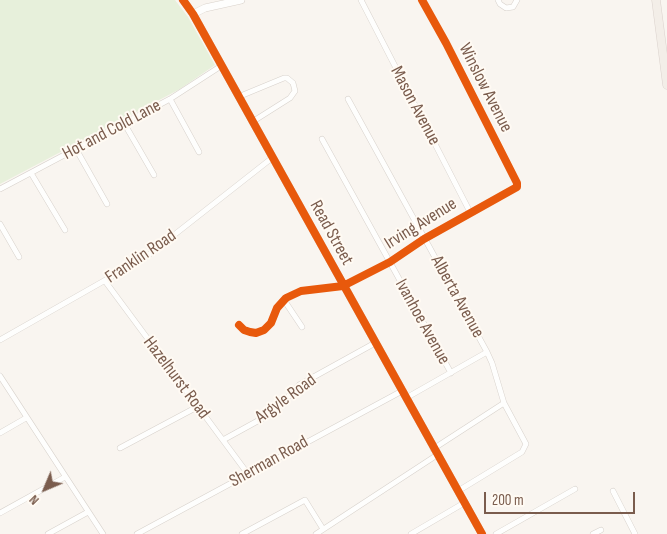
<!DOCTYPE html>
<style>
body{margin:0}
#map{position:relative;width:667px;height:534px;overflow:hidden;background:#f9f5f0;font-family:"Sofia Sans Condensed",sans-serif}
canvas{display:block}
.north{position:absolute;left:20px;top:464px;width:50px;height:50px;-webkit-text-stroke:4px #fffaf3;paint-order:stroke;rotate:225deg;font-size:14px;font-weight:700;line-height:20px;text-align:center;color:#7a5c4d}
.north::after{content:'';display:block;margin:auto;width:18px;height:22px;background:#7a5c4d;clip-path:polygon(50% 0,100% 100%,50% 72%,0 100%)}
.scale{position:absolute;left:484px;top:492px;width:151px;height:22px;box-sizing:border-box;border:2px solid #7a5c4d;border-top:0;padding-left:6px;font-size:15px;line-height:18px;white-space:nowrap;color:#7a5c4d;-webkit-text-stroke:4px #fffaf3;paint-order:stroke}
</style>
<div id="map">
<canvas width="667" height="534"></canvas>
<div class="north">N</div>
<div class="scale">200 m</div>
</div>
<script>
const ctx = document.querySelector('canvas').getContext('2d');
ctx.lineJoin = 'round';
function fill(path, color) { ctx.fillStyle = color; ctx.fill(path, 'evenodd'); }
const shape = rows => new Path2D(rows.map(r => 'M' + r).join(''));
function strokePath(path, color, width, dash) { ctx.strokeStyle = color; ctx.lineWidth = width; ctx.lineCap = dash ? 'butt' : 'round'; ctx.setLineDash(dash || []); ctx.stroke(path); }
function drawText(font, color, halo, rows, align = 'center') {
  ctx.font = font + ' "Sofia Sans Condensed",sans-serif'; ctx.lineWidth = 4; ctx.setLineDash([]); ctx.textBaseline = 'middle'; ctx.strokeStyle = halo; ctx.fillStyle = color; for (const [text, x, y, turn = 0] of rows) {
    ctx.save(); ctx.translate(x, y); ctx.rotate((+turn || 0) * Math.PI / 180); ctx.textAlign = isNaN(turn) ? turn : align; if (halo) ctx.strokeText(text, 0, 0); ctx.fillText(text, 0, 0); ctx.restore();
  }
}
fill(shape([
 [0,0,175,0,188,17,215,65,180,89,0,184]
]), '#e7f0db');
const street = shape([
 [361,0,470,212],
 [498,0,500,4,506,8,513,7,517,0],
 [238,97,284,78,287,78,293,83,295,91,290,98,252,122],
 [170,99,199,152],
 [348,99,487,352,492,363,504,403,526,444,522,452,458,491],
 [124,123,154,175],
 [322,139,451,373],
 [76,149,107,204],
 [31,173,65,230],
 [0,189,170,99,221,66],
 [0,224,19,257],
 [105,281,248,474],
 [284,300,302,327],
 [239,325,244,330,250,332,256,333,264,330,271,323,277,308,286,298,301,291,343,286,390,262,424,239,517,187,517,183,446,43,422,0],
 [0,340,146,257,272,158],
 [0,376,103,534],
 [406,398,487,352],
 [0,433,26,418],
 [223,440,274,412,299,385,375,343],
 [120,448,197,407],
 [433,449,504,403],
 [613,491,635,534],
 [0,513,65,477],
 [48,534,88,512],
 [137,534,402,391],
 [242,534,305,500,323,529],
 [316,534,437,455],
 [411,534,464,503],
 [496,534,575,489],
 [593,534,601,530]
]);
const secondary = shape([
 [183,0,193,14,482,534],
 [193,14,205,8,241,0]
]);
const primary = shape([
 [656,0,667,85]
]);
strokePath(street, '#d7d1cb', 6);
strokePath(secondary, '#d9d2cb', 8);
strokePath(primary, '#dad1cc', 9);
strokePath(street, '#fefefd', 5);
strokePath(secondary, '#fefefd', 7);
strokePath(primary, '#f3eee8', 8);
strokePath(shape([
 [183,0,193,14,482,534],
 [239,325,244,330,250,332,256,333,264,330,271,323,277,308,286,298,301,291,343,286,390,262,424,239,517,187,517,183,446,43,422,0]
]), '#e8590c', 8);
drawText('18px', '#7a5c4d', '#fffaf3', [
 ["Winslow Avenue",485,88,63],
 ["Mason Avenue",415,106,62],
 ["Hot and Cold Lane",112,130,-28],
 ["Irving Avenue",421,224,-32],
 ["Read Street",331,233,61],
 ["Franklin Road",141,257,-34],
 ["Alberta Avenue",457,297,61],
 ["Ivanhoe Avenue",422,322,61],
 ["Hazelhurst Road",176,378,53],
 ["Argyle Road",286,399,-36],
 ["Sherman Road",269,462,-29]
]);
</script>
